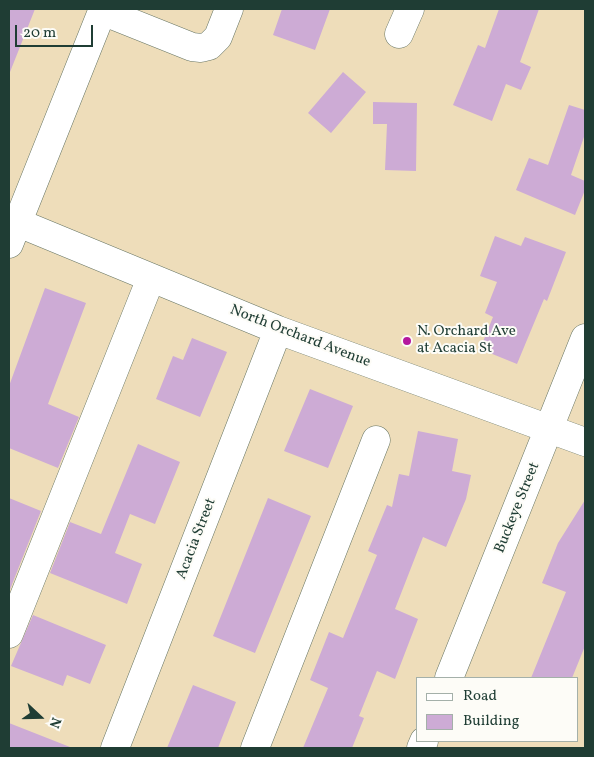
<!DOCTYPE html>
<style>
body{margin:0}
#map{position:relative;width:594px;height:757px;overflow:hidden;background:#eeddba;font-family:Vollkorn,serif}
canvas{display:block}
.frame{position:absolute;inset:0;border:10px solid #1f3d34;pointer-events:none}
.legend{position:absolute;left:416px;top:677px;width:162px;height:65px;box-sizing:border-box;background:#fdfcf7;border:1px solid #a4b0a9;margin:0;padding:6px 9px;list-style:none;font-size:15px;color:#1f3d34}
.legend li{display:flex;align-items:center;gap:10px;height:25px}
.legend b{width:25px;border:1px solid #a4b0a9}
.north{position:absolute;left:15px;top:692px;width:50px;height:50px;-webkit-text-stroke:4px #fdfcf7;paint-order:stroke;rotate:111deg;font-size:14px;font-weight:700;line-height:20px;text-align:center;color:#1f3d34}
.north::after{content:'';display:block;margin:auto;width:18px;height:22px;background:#1f3d34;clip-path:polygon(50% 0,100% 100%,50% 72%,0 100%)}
.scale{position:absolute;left:15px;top:25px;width:78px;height:22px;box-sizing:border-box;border:2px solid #1f3d34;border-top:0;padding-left:6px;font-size:15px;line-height:18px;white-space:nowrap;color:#1f3d34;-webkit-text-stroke:4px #fdfcf7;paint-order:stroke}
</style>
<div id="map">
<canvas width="594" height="757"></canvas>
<div class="frame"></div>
<ul class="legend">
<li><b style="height:6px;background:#fff"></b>Road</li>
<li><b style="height:14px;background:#cdabd5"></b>Building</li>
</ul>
<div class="north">N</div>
<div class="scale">20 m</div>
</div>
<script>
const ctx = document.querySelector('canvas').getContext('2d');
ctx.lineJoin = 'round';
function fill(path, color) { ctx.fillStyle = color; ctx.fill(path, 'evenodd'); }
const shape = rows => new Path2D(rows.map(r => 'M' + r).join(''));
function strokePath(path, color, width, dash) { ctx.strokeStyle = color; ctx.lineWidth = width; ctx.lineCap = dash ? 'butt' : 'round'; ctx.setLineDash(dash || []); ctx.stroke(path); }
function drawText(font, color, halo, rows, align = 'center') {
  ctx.font = font + ' Vollkorn,serif'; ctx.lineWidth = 4; ctx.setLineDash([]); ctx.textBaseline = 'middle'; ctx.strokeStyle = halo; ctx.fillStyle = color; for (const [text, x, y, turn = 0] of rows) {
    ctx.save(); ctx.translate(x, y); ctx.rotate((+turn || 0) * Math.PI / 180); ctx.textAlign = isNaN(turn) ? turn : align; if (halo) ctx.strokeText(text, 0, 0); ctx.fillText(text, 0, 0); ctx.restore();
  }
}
fill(shape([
 [9,9,35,9,10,72,9,72],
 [282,9,330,9,315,50,273,35],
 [499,9,539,9,520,62,531,67,521,90,506,84,492,121,453,105,478,45,485,48],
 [343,72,366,92,331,133,308,113],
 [373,102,417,103,416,171,385,170,387,124,373,124],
 [569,105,585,110,585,134,571,175,585,181,585,190,575,215,516,190,529,158,548,165],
 [495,236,521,246,525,237,566,252,547,301,544,299,517,364,480,349,493,317,485,313,497,282,480,276],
 [45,288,86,303,48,404,79,417,58,468,9,448,9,386],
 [192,338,227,352,200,417,156,399,173,356,183,360],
 [310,389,353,406,328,468,284,451],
 [418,431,458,439,452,471,471,475,466,499,446,547,423,537,395,609,418,619,395,679,377,671,359,716,364,718,352,748,303,748,328,688,310,680,329,632,343,638,377,555,368,551,387,505,392,507,399,474,409,476],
 [138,444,180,462,155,524,130,514,115,553,142,564,127,604,50,573,70,522,101,534],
 [9,498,41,511,9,592],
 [268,498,311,516,255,653,213,636],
 [585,500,585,646,572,678,531,678,566,592,542,583,558,543],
 [33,615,106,645,90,684,67,675,63,686,11,666],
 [193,685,236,702,218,748,167,748],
 [9,723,70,747,69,748,9,748]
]), '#cdabd5');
const minor = shape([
 [102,11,192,47,201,48,209,46,218,37,229,9],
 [399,34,410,9],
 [9,219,278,330,585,442],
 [9,244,103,9],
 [9,634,151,278],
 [449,678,585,338],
 [115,748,278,330],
 [255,748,376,440],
 [421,748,424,741]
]);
strokePath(minor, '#677563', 29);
strokePath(minor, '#fff', 28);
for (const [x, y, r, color] of [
 [407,341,5,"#b5179e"]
]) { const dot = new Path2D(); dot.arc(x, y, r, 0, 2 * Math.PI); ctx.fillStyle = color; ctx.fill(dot); strokePath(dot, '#fdfcf7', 2); }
drawText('15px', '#1f3d34', '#fdfcf7', [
 ["N. Orchard Ave",417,332],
 ["at Acacia St",417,349]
], 'left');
drawText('15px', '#1f3d34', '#fdfcf7', [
 ["North Orchard Avenue",300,337,21],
 ["Buckeye Street",518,508,-68],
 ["Acacia Street",197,539,-69]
]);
</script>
